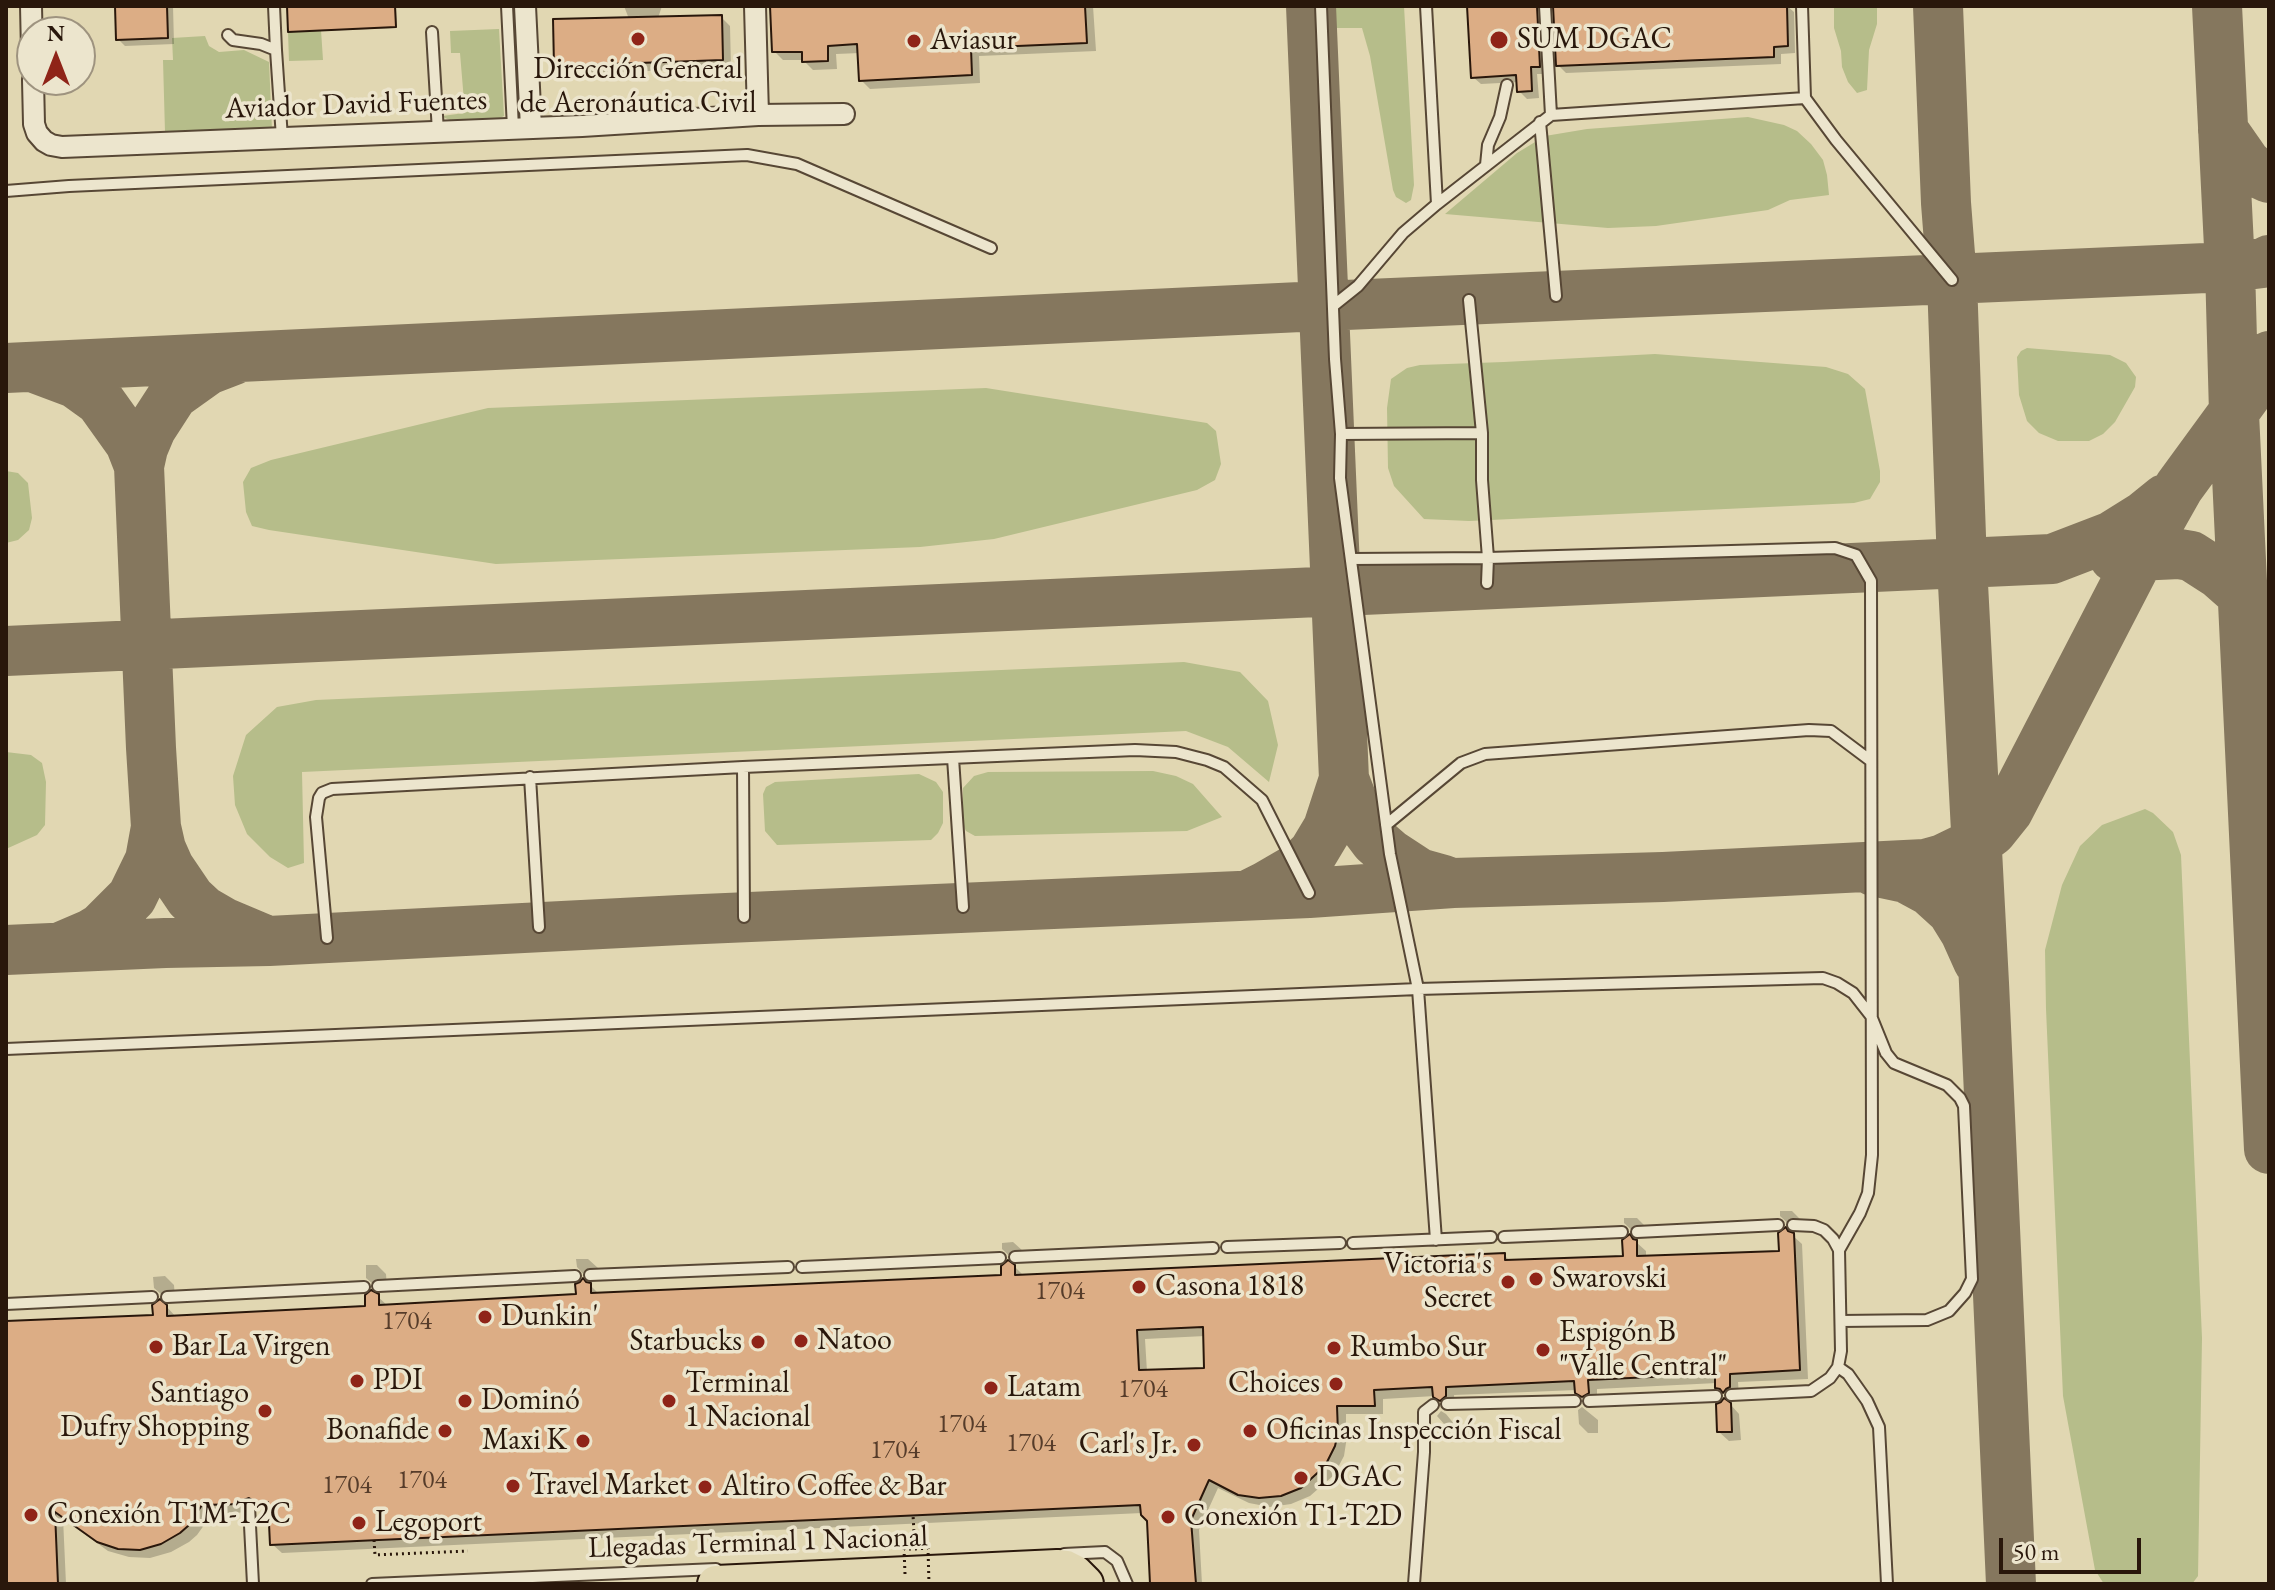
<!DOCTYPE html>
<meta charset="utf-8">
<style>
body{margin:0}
#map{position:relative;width:2275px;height:1590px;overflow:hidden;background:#e1d7b2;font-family:"EB Garamond",serif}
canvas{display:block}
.frame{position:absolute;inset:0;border:8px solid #29170b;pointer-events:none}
.north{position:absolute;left:16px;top:16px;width:80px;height:80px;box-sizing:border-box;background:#ece5cd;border:2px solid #9e937f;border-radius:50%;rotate:0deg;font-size:22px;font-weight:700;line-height:32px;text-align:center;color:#29170b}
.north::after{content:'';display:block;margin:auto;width:28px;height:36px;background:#8f2418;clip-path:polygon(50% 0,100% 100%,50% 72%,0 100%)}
.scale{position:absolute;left:1999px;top:1538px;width:142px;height:36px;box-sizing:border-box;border:4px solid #29170b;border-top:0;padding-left:10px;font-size:24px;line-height:28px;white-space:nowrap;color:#29170b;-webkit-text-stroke:6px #ece5cd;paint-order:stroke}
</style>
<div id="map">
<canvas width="2275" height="1590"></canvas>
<div class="frame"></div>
<div class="north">N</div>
<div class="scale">50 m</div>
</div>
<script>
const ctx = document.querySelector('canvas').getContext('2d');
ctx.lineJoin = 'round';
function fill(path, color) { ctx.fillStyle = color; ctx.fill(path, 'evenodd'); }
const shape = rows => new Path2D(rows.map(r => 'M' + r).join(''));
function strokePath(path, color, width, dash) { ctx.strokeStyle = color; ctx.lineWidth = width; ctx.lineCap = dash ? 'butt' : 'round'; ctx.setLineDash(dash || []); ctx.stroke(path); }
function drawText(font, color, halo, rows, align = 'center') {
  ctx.font = font + ' "EB Garamond",serif'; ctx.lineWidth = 7; ctx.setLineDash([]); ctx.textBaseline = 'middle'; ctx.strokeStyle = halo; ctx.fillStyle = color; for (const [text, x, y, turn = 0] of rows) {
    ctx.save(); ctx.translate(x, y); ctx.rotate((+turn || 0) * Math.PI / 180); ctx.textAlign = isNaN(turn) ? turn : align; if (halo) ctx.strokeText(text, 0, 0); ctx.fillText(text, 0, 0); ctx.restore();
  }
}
fill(shape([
 [1331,6,1404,6,1414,185,1411,200,1406,203,1396,197,1393,190,1370,56,1362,28,1332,28],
 [1834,6,1877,6,1877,24,1869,50,1867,90,1857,93,1848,82,1842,67,1841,51,1834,28],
 [499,29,504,116,498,119,450,120,445,118,442,116,465,113,460,53,451,53,450,31],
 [321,30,323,60,289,61,288,32],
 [205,36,209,46,219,52,244,50,269,62,272,130,165,132,163,60,173,60,172,38],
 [1748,117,1784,125,1797,131,1811,144,1823,160,1827,175,1829,195,1790,200,1768,210,1656,226,1608,228,1445,214,1517,153,1545,136,1587,129],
 [2027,348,2110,355,2126,363,2136,377,2135,387,2115,422,2103,434,2089,441,2058,441,2039,433,2027,421,2019,395,2017,357,2021,351],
 [1655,354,1826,367,1848,374,1865,389,1880,471,1880,482,1870,499,1854,503,1469,521,1424,519,1394,486,1388,468,1387,408,1391,379,1407,368,1420,365,1504,362],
 [986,388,1207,423,1216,431,1221,464,1215,480,1197,490,994,539,920,547,496,564,269,530,252,526,246,512,243,482,251,468,271,460,488,408],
 [6,471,18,473,28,483,32,518,29,530,18,540,6,543],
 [1184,662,1240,672,1268,701,1278,745,1269,782,1228,747,1186,731,302,772,304,863,288,868,270,857,247,834,235,805,233,776,246,735,277,707,316,700],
 [6,752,31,755,42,763,46,782,45,825,37,835,6,849],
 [1153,771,1176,776,1193,784,1222,817,1187,831,975,836,966,831,963,825,963,788,974,776,988,772],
 [919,774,936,782,943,792,943,823,938,833,931,840,777,845,765,831,763,794,766,787,775,782],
 [2145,809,2153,813,2173,832,2181,855,2202,1338,2198,1576,2192,1584,2104,1584,2095,1570,2063,1396,2046,1009,2045,950,2062,885,2080,846,2102,825]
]), '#b6bd8a');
fill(shape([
 [117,6,173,6,174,44,125,46,118,39],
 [289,6,396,6,397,28,291,32],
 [624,6,662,6,658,18,721,17,730,26,731,68,565,74,556,65,629,19],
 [772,6,1093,6,1096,51,979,56,980,83,870,89,861,80,860,53,836,54,837,69,813,70,803,60,783,60,774,51],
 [1469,6,1550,6,1545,9,1547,74,1537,74,1539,98,1527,99,1519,91,1519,82,1481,84,1473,77],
 [1555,6,1787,6,1794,12,1795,53,1781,54,1781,64,1566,73,1558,65],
 [1780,1211,1792,1211,1801,1220,1801,1226,1796,1231,1780,1216],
 [1624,1218,1637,1218,1646,1227,1639,1237,1624,1223],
 [1792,1235,1802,1244,1808,1379,1738,1382,1739,1396,1733,1400,1717,1387,1717,1383,1597,1389,1597,1402,1586,1402,1577,1390,1454,1395,1455,1405,1444,1406,1435,1396,1383,1399,1383,1414,1346,1414,1346,1443,1344,1456,1334,1475,1310,1496,1291,1504,1270,1507,1249,1503,1218,1488,1199,1530,1202,1584,1152,1584,1149,1520,1142,1513,282,1553,272,1544,271,1511,267,1511,260,1506,253,1508,251,1512,212,1514,197,1535,189,1542,171,1552,150,1558,129,1557,108,1551,63,1518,66,1584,6,1584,6,1323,155,1317,166,1306,176,1317,367,1308,377,1296,388,1306,578,1296,590,1285,600,1295,1003,1277,1014,1266,1024,1276,1504,1255,1511,1262,1625,1258,1636,1242,1646,1251,1646,1258,1781,1253],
 [1205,1336,1207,1370,1147,1372,1145,1339],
 [1013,1242,1023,1251,1023,1258,1017,1263,1002,1249,1002,1243],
 [576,1259,588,1259,598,1268,598,1276,592,1281,586,1277,577,1267],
 [366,1265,377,1265,386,1274,387,1287,381,1291,366,1278],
 [165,1276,174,1285,175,1298,170,1302,154,1288,153,1277],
 [1730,1404,1739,1414,1741,1440,1729,1441,1719,1432],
 [1582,1407,1598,1420,1598,1433,1588,1433,1579,1424,1578,1410],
 [1441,1411,1446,1414,1455,1425,1445,1425,1437,1416]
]), '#0003');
strokePath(shape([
 [1938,6,1946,203,1952,280,1962,565,1984,983,2011,1584],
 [2217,6,2230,267,2234,413,2269,1149],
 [2223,130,2246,163,2256,172,2269,178],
 [6,368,1322,306,2230,267,2263,263,2269,260],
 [35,368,75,383,100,401,130,443,139,466,151,748,156,827,150,860,132,897,101,928,91,934,63,946],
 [139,466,143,448,151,429,173,395,208,370,234,360],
 [2114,557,2179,554,2191,556,2219,574,2244,596],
 [6,651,2052,559,2112,536,2144,516,2165,499],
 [1344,779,1360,821,1375,841,1390,854,1419,873,1444,880],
 [156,827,161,849,169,867,190,898,204,911,223,922,261,938],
 [1873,871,1906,878,1930,891,1952,911,1965,932,1978,961],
 [1250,894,1266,886,1297,868,1313,853,1328,828,1344,779,1311,6],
 [6,950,165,943,269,941,680,920,1309,893,1453,883,1663,877,1925,864,1943,859,1976,843,1992,831,2008,811,2140,556,2179,487,2255,383,2269,356]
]), '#85775e', 50);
const building = shape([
 [115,6,167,6,168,38,116,40,115,6],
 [287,6,395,6,396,27,288,32,287,6],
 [770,6,1085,6,1087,43,971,48,972,75,859,81,857,44,828,46,828,61,802,62,802,52,772,52,770,6],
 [1467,6,1537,6,1540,67,1531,67,1532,91,1517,92,1516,75,1471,78,1467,6],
 [1553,6,1787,6,1788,46,1774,47,1774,57,1556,66,1553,6],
 [722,15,723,60,554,66,553,19,722,15],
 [1786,1227,1788,1231,1794,1233,1800,1370,1730,1374,1730,1387,1726,1389,1723,1393,1720,1389,1715,1388,1715,1374,1588,1380,1589,1393,1582,1397,1575,1393,1574,1381,1446,1387,1446,1396,1440,1401,1433,1397,1432,1387,1374,1390,1375,1406,1337,1406,1338,1433,1335,1446,1325,1466,1301,1488,1281,1496,1259,1498,1238,1495,1209,1480,1191,1520,1196,1584,1150,1584,1147,1521,1141,1515,1140,1505,270,1545,268,1502,256,1503,249,1498,244,1500,242,1504,202,1505,188,1526,180,1533,161,1544,140,1550,118,1549,97,1542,55,1512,58,1584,6,1584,6,1321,153,1315,152,1305,160,1299,167,1305,167,1316,365,1306,365,1295,371,1290,379,1294,379,1305,576,1294,575,1284,580,1282,583,1278,586,1282,591,1283,591,1293,1001,1275,1001,1266,1008,1260,1015,1265,1015,1275,1505,1253,1505,1260,1623,1256,1622,1240,1630,1234,1633,1239,1637,1240,1637,1256,1779,1251,1778,1233,1786,1227],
 [1203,1327,1204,1368,1139,1370,1137,1330,1203,1327],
 [1724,1398,1731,1403,1732,1432,1717,1432,1716,1404,1721,1402,1724,1398]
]);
fill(building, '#dcad85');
strokePath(building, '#29170b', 2);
const lane = shape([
 [274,6,276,50],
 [507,6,513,128],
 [1321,6,1335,359,1341,434,1340,478,1390,854,1418,989,1436,1240],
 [1426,6,1437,204],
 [1545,6,1551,115],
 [432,32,438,132],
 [228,35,233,40,261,44,276,50,282,138],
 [1805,98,1836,140,1952,280],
 [1540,122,1556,296],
 [1486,165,1488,145,1500,117,1507,85],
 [6,191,69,186,747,155,797,164,991,248],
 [1469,300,1482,433,1482,480,1488,558,1487,583],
 [1333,306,1358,286,1403,233,1437,204,1551,115,1805,98,1802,6],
 [1341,434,1482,433],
 [1351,559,1488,558,1835,548,1856,555,1871,581,1872,1155,1868,1193,1860,1213,1839,1250],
 [953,758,963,907],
 [743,767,744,917],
 [530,777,539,927],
 [1386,825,1461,763,1485,754,1809,730,1831,731,1871,761],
 [327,938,316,817,319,798,322,793,332,789,743,767,1135,750,1176,752,1207,760,1224,767,1262,800,1309,893],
 [6,1049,1418,989,1823,978,1837,983,1853,993,1871,1016,1886,1053,1894,1063,1947,1085,1960,1098,1964,1106,1972,1279,1965,1293,1949,1311,1927,1320,1841,1321],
 [1637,1232,1778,1225],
 [1504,1237,1622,1232],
 [1353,1243,1491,1237],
 [1227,1247,1340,1243],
 [1015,1257,1213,1248],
 [802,1267,1000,1258],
 [590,1275,788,1267],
 [378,1286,575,1276],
 [167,1297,364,1287],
 [6,1304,152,1297],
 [1838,1367,1848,1374,1867,1401,1879,1427,1887,1584],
 [1731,1395,1811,1391,1830,1378,1838,1367,1841,1351,1839,1250,1833,1239,1824,1230,1814,1226,1793,1225],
 [1589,1401,1716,1396],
 [1447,1404,1575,1401],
 [249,1506,253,1584],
 [1064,1554,1105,1552,1117,1561,1127,1584],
 [372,1584,716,1569],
 [1414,1584,1424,1452,1424,1412,1433,1405]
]);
const street = shape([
 [31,6,32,52],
 [525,6,531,128],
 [755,6,758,115],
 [33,80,34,124,37,133,44,141,51,145,62,147,582,126,758,115,844,114]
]);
const highway = shape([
 [716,1584,1057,1568,1066,1569,1074,1573,1085,1584]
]);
strokePath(lane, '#574735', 14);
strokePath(street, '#574735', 24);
strokePath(highway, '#29170b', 40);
strokePath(shape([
 [374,1540,375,1555,468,1551]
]), '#29170b', 3, [2, 4]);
strokePath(lane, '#ece5cd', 10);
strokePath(street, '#ece5cd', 20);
strokePath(highway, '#e1d7b2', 36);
strokePath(shape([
 [915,1549,928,1548,929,1584],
 [905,1574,904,1549,915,1549,913,1515]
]), '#29170b', 3, [2, 4]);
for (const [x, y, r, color] of [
 [638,39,8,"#8f2418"],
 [1499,40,10,"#8f2418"],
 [914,41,8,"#8f2418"],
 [1536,1279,8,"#8f2418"],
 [1508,1282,8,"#8f2418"],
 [1139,1287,8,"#8f2418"],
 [485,1317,8,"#8f2418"],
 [801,1341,8,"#8f2418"],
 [758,1342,8,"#8f2418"],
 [156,1347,8,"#8f2418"],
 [1334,1348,8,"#8f2418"],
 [1543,1350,8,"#8f2418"],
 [357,1381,8,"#8f2418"],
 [1336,1384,8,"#8f2418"],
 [991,1388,8,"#8f2418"],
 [465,1401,8,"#8f2418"],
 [669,1401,8,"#8f2418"],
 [265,1411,8,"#8f2418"],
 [445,1431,8,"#8f2418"],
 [1250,1431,8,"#8f2418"],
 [583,1441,8,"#8f2418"],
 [1194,1445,8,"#8f2418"],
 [1301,1478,8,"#8f2418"],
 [513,1486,8,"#8f2418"],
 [705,1487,8,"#8f2418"],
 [31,1515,8,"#8f2418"],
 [1168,1517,8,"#8f2418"],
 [359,1523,8,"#8f2418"]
]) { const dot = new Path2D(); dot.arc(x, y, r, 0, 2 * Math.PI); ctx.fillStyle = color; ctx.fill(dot); strokePath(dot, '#ece5cd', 3); }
drawText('26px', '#563c2a', null, [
 ["1704",1060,1292],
 ["1704",407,1322],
 ["1704",1143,1390],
 ["1704",962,1425],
 ["1704",1031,1444],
 ["1704",895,1451],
 ["1704",422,1481],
 ["1704",347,1486]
]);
drawText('30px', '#29170b', '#ece5cd', [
 ["SUM DGAC",1517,40],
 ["Aviasur",930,41],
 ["Dirección General",638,70,"center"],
 ["de Aeronáutica Civil",638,104,"center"],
 ["Victoria's",1492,1265,"right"],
 ["Secret",1492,1299,"right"],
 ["Swarovski",1552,1279],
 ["Casona 1818",1155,1287],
 ["Dunkin'",501,1317],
 ["Espigón B",1559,1333],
 ["\"Valle Central\"",1559,1367],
 ["Natoo",817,1341],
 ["Starbucks",742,1342,"right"],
 ["Bar La Virgen",172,1347],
 ["Rumbo Sur",1350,1348],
 ["PDI",373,1381],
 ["Terminal",685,1384],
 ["1 Nacional",685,1418],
 ["Choices",1320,1384,"right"],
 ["Latam",1007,1388],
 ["Santiago",249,1394,"right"],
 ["Dufry Shopping",249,1428,"right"],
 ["Dominó",481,1401],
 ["Bonafide",429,1431,"right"],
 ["Oficinas Inspección Fiscal",1266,1431],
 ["Maxi K",567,1441,"right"],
 ["Carl's Jr.",1178,1445,"right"],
 ["DGAC",1317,1478],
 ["Travel Market",529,1486],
 ["Altiro Coffee & Bar",721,1487],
 ["Conexión T1M-T2C",47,1515],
 ["Conexión T1-T2D",1184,1517],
 ["Legoport",375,1523]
], 'left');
drawText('30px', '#29170b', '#ece5cd', [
 ["Aviador David Fuentes",356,105,-2],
 ["Llegadas Terminal 1 Nacional",758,1543,-2]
]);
</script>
